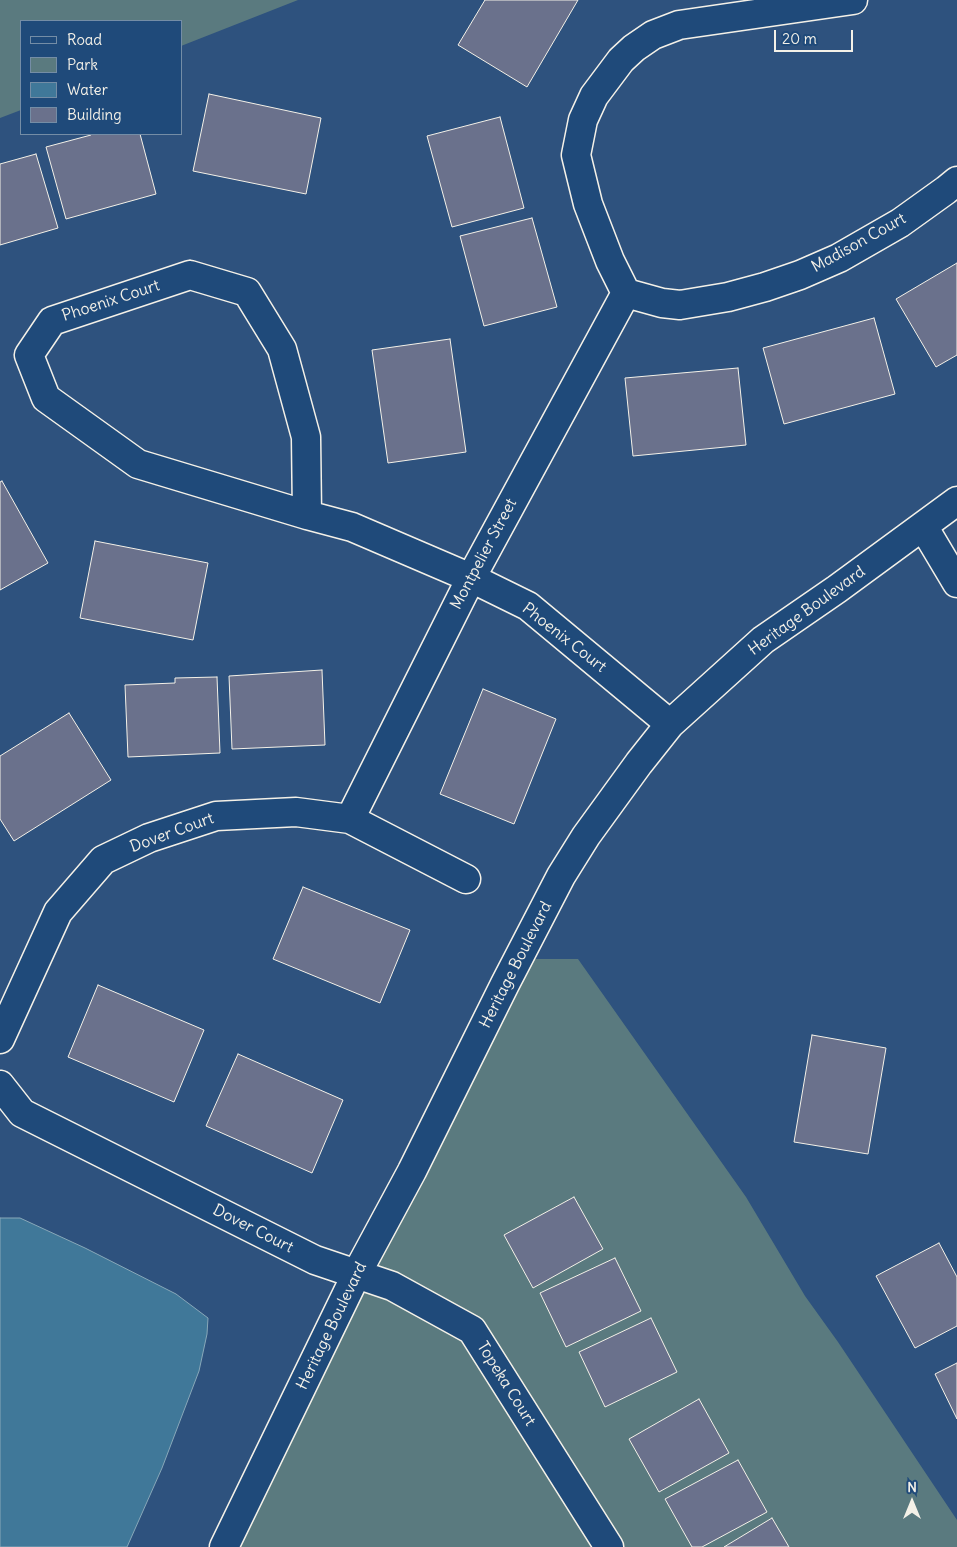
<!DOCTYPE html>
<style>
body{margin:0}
#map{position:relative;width:957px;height:1547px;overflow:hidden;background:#2e527e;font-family:Delius,sans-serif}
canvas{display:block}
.legend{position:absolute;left:20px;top:20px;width:162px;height:115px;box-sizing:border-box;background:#1f4a7a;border:1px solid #748da6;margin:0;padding:6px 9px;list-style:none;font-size:15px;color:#f4f1e8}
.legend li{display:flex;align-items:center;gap:10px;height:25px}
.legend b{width:25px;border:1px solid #748da6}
.north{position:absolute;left:887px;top:1477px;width:50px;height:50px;-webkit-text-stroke:4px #1f4a7a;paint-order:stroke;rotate:0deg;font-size:14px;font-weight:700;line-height:20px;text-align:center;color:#f4f1e8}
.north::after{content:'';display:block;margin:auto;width:18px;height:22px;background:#f4f1e8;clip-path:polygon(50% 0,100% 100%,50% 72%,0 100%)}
.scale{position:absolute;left:774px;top:30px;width:79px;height:22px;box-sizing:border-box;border:2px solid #f4f1e8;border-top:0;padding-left:6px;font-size:15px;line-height:18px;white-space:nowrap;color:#f4f1e8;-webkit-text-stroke:4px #1f4a7a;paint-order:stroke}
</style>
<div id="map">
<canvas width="957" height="1547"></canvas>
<ul class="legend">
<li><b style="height:6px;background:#1f4a7a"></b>Road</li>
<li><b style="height:14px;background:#5a7a7f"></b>Park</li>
<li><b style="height:14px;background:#407899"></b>Water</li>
<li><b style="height:14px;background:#6a718c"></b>Building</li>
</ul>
<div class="north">N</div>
<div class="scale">20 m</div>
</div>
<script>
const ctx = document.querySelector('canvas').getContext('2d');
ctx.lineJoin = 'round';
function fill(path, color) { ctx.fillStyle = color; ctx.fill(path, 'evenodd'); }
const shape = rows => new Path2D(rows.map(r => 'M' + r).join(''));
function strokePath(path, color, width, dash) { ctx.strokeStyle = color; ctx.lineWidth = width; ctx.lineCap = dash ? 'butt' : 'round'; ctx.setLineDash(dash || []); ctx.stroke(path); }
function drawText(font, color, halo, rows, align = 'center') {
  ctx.font = font + ' Delius,sans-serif'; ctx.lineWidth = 4; ctx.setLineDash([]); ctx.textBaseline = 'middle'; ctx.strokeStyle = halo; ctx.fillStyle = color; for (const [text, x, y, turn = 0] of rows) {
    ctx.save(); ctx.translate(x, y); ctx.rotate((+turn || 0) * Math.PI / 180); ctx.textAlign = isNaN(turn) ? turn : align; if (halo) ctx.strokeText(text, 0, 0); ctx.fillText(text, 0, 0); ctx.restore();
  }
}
fill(shape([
 [0,0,298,0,181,46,181,21,21,21,21,110,0,118],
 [513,959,578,959,746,1197,805,1296,838,1342,957,1520,957,1547,230,1547]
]), '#5a7a7f');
const water = shape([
 [0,1218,20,1218,85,1248,176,1294,208,1318,207,1334,199,1371,162,1468,127,1547,0,1547,0,1218]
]);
fill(water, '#407899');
strokePath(water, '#88a8b9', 1);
const building = shape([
 [485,0,578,0,527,87,458,45,485,0],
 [209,94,321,118,306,194,193,171,209,94],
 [500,117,524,208,452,227,427,136,500,117],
 [90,134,140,134,156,194,66,219,46,147,91,135,90,134],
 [36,154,58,228,0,245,0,164,36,154],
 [532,218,557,307,484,326,460,236,532,218],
 [957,263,957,355,936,367,896,299,957,263],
 [874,318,895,394,784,424,763,348,874,318],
 [450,339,466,452,388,463,372,350,450,339],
 [738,368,746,445,633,456,625,378,738,368],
 [2,481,48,563,0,590,0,482,2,481],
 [95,541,208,563,193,640,80,618,95,541],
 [322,670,325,745,232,749,229,676,322,670],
 [217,677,220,753,128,757,125,685,175,683,175,678,217,677],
 [483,689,556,719,514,824,440,794,483,689],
 [69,713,111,780,14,841,0,819,0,756,69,713],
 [303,887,410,930,380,1003,273,959,303,887],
 [98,985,204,1030,174,1102,68,1057,98,985],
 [812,1035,886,1048,868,1154,794,1142,812,1035],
 [238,1054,343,1100,312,1173,206,1126,238,1054],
 [574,1197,603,1249,533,1288,504,1235,574,1197],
 [939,1243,957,1277,957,1326,915,1348,876,1276,939,1243],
 [615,1258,641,1311,566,1347,540,1293,615,1258],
 [651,1318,677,1372,605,1407,579,1352,651,1318],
 [957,1363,957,1419,935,1374,957,1363],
 [699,1399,729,1453,659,1492,629,1439,699,1399],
 [738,1460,767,1512,702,1547,692,1547,665,1499,738,1460],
 [772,1518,789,1547,724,1547,772,1518]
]);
fill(building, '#6a718c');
strokePath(building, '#f4f1e8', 1);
const minor = shape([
 [853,0,679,25,653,35,634,48,621,60,594,96,583,120,576,155,588,204,610,261,626,293,662,303,680,305,728,297,765,287,800,275,839,258,900,223,946,190,957,181],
 [190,275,247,292,282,349,306,437,307,515,138,464,46,398,29,355,52,321,190,275],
 [307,515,352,527,471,578,528,606,670,724],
 [923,526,957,583],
 [350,819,471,578,626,293],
 [0,1039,58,912,103,860,149,838,216,816,296,812,350,819,466,879],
 [0,1085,22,1113,315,1260,392,1286,472,1330,609,1547],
 [224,1547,357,1273,412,1171,505,984,561,876,586,836,639,763,670,724,763,640,837,589,957,501]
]);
strokePath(minor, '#f4f1e8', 31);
strokePath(minor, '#1f4a7a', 28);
drawText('16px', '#f4f1e8', '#1f4a7a', [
 ["Madison Court",859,243,-29],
 ["Phoenix Court",111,301,-18],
 ["Montpelier Street",484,554,-62],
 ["Heritage Boulevard",807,611,-36],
 ["Phoenix Court",564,638,38],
 ["Dover Court",172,833,-20],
 ["Heritage Boulevard",516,965,-63],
 ["Dover Court",253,1229,27],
 ["Heritage Boulevard",332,1326,-64],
 ["Topeka Court",506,1384,58]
]);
</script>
